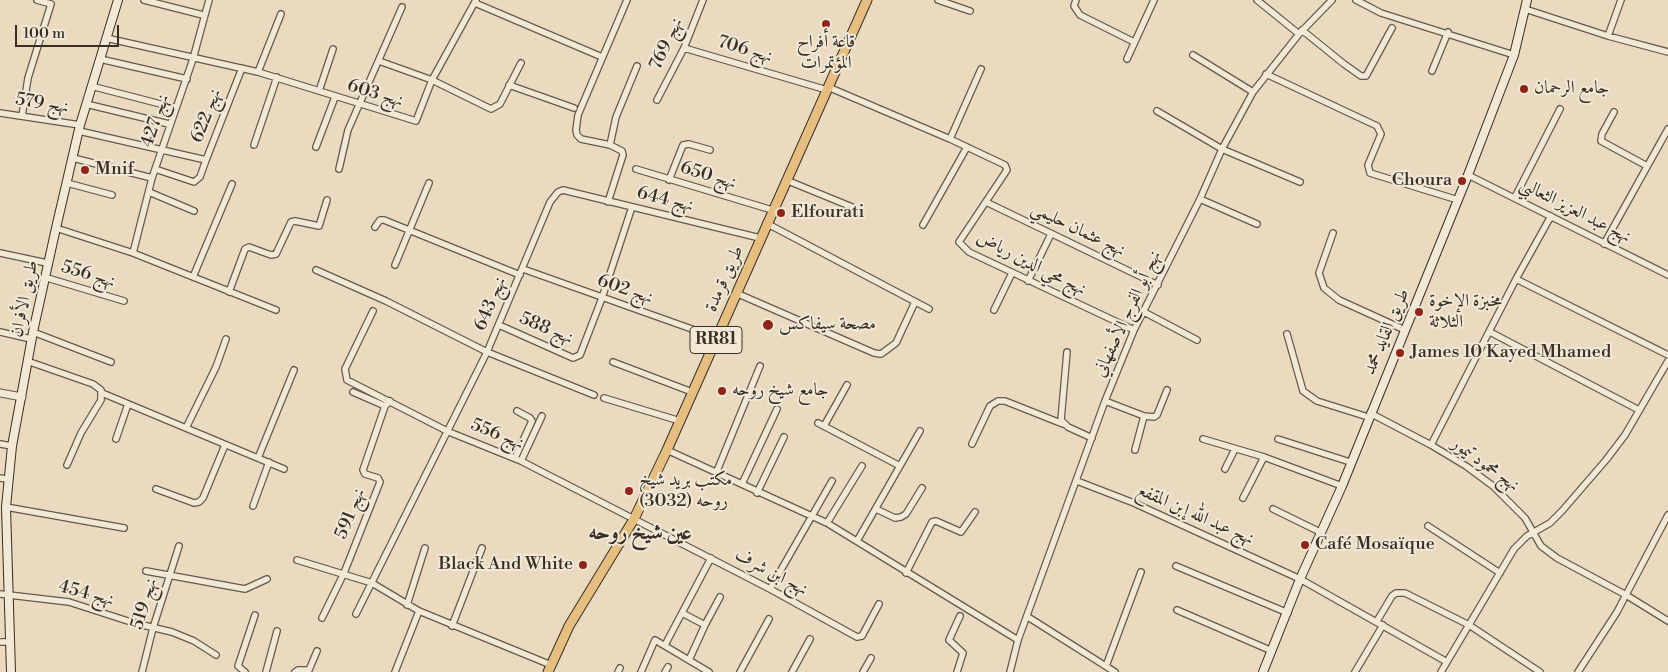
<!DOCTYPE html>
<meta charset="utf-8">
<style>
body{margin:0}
#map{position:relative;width:1668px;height:672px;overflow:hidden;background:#eadbc0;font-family:"Libre Bodoni",serif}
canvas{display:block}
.scale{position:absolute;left:15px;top:25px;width:104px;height:22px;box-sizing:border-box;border:2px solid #382e23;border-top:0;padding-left:6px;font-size:15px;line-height:18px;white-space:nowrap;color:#382e23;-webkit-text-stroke:4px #f1e8d6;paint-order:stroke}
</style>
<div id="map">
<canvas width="1668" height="672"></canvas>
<div class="scale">100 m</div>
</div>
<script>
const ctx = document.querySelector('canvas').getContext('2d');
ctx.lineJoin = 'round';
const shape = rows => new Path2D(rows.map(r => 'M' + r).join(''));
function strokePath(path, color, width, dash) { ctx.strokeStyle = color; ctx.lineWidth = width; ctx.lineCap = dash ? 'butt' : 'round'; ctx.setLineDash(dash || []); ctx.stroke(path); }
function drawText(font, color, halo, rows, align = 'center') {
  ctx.font = font + ' "Libre Bodoni",Amiri,serif'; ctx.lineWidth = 4; ctx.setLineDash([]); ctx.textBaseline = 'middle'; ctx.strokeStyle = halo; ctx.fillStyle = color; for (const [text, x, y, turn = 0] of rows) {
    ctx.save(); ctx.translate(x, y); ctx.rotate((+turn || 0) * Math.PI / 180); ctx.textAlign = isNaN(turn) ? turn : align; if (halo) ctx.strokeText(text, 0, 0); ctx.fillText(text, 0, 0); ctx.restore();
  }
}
const minor = shape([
 [144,0,203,15],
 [938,0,970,11],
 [1076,0,1074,6,1080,15,1134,42],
 [1257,0,1299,34],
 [1356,0,1381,13,1514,55],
 [475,3,602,57],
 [1525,9,1608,36,1668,52],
 [1302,30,1344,64,1361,76,1366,76,1392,28],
 [1608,36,1621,0],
 [106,38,258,72,416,121,432,80,476,0],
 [684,48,827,90],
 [1193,55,1253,92],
 [100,59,187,79],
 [1127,59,1154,0],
 [379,61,432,80,491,109,500,104,521,63],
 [1432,71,1448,32],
 [258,72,281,14],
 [1266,74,1377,126,1381,134,1368,165,1370,173,1458,200],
 [509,85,574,108],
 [91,86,176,108],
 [828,87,950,139,1005,165,1007,170,959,242,969,252,1134,330],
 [319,91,333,49],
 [657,100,684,48,703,0],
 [86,104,169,124],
 [1157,111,1222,149,1300,182],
 [1614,112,1602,134,1601,141,1647,166],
 [0,113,80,125],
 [22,116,28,78,51,4,37,0],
 [79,131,206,160,242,68],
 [950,139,981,69],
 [254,145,277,77],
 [610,145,616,117,637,66],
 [316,147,335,97],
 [73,158,152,178],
 [155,169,194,182,200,177,206,160],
 [339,169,348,130,402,7],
 [636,169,772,210],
 [1468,175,1668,275],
 [669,180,683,145,689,144,710,150],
 [786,180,852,207],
 [67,183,112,195],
 [149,192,194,211],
 [1515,197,1560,109],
 [1200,199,1257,224],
 [608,202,623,155,622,151,610,145,581,139,577,135,576,130,578,115,627,0],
 [986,202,1158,285],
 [766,223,929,309],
 [923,225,967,147],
 [375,227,380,220,384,220,520,275],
 [56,228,133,253,276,310],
 [1333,233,1319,273,1324,288,1339,300,1405,330],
 [1604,244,1668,129],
 [0,253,47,263],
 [133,253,152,178,193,59,209,0],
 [395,265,429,183],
 [523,269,717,338],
 [316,270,386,301,487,352,594,395],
 [44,277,124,301],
 [193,277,232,184],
 [1516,279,1668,355],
 [1028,281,1051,234],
 [229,292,245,249,249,247,271,255,276,254,291,222,295,221,319,226,327,200],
 [736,293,874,353,881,354,896,343,915,302],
 [994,310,1012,273],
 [373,311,345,369,347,380,449,432,521,461,770,589,857,637,862,636,879,604],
 [1144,312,1197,340],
 [499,325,573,358,580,355,602,298,632,207],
 [0,332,31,339],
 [33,332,111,362],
 [1490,332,1639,410],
 [1287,334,1303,391,1317,401,1368,417],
 [1067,352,1061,420,1068,427,1092,438],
 [27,361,93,384,101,390,101,400,81,433,67,465],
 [613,362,692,392],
 [353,392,385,406],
 [102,393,284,469],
 [604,398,680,421],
 [1105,401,1144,416,1154,417,1157,415,1167,390],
 [1370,413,1431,445,1466,466,1493,486,1525,518,1541,546,1557,558,1626,595,1668,621],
 [818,423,900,466],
 [824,426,847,385],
 [186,428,216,367,226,339],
 [116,439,128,404],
 [1203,439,1264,457,1342,486],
 [1278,439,1350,462],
 [0,444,12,446],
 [972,444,990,406,998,401,1005,401,1063,424],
 [1431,445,1516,279,1551,216],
 [667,450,827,523,1018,640],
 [1135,450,1144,416],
 [258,458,294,370],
 [515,458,532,421,530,418,517,411],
 [521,461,542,416],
 [1225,469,1235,449],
 [717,471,760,366],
 [0,478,7,479],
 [1077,481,1134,503,1300,579,1447,662],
 [742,484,777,409],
 [156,489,194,503,199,502,203,498,225,445],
 [757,493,784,437],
 [1243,498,1264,457],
 [253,506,269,462],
 [6,507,124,528],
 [876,509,895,518,901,517,906,514,922,488],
 [1273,509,1322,533],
 [827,523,862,466],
 [1428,526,1500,573],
 [857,541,920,431],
 [297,560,372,583,419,611,551,665],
 [1176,566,1288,613],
 [146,571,245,589,267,579],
 [906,573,932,522,936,521,961,532,975,512],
 [770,589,832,481],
 [0,594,69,602,134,623,172,632,194,641,216,655],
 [407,605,425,548],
 [1177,610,1272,651],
 [682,613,705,625],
 [356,614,487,352,550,202,558,192,563,190,760,238],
 [1028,617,1115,672],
 [322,618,344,573,380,482,378,478,365,474,363,470,385,406,390,401],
 [1377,621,1392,596,1396,593,1405,593,1469,625,1540,672],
 [452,626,482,548],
 [0,642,9,642],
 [665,645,711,558],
 [689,660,705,625,720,597],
 [1106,666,1141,572],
 [142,672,153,628,179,546],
 [245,672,238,666,255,615],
 [266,672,277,631],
 [295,672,298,670,309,670,317,651],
 [395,672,419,611],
 [618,672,620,668],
 [641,672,655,640,709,672],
 [665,672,668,667],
 [740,672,769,619],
 [792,672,810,639],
 [863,672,871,658],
 [957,672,963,653,949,640,960,616],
 [1010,672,1018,640,1105,401,1134,330,1200,199,1222,149,1253,92,1299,34,1332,0],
 [1355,672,1383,625],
 [1441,672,1514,549,1527,536,1550,523,1562,511,1606,460,1625,435,1668,361],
 [1578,672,1617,612,1668,515]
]);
const tertiary = shape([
 [0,393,22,397]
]);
const secondary = shape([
 [11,672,6,507,12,446,33,332,56,228,80,125,118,0],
 [1263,672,1300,579,1342,486,1468,175,1514,55,1527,0]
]);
const primary = shape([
 [548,672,569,626,634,519,667,450,867,0]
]);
strokePath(minor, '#64594a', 8);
strokePath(tertiary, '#64594a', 9);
strokePath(secondary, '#382e23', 10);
strokePath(primary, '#382e23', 11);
strokePath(minor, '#f1e8d6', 5.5);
strokePath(tertiary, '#f1e8d6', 7);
strokePath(secondary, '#f1e8d6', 8);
strokePath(primary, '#e5be80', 9);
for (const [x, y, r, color] of [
 [826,24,5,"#8f2418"],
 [1524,89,5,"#8f2418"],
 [85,170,5,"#8f2418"],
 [1462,181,5,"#8f2418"],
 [781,213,5,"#8f2418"],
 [1419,312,5,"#8f2418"],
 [768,325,6,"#8f2418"],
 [1400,353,5,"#8f2418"],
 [722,391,5,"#8f2418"],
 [629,491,5,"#8f2418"],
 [1305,545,5,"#8f2418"],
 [583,565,5,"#8f2418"]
]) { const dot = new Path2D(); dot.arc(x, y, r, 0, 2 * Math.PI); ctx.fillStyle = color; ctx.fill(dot); strokePath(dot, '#f1e8d6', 2); }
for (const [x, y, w] of [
 [716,340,52]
]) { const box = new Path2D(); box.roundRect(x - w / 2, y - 13.5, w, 27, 4); ctx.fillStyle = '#f1e8d6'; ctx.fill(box); strokePath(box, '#382e23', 1); }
drawText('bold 16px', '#382e23', null, [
 ["RR81",716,340]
]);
drawText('18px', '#382e23', '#f1e8d6', [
 ["قاعة أفراح",826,43,"center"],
 ["المؤتمرات",826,64,"center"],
 ["جامع الرحمان",1534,89],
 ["Mnif",95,170],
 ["Choura",1452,181,"right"],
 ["Elfourati",791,213],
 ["مخبزة الإخوة",1429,302],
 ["الثلاثة",1429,323],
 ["مصحة سيفاكس",779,325],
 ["James 10 Kayed Mhamed",1410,353],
 ["جامع شيخ روحه",732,391],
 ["مكتب بريد شيخ",639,481],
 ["روحه (3032)",639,502],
 ["Café Mosaïque",1315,545],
 ["Black And White",573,565,"right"]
], 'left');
drawText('18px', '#382e23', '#f1e8d6', [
 ["نهج 769",667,44,-65],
 ["نهج 706",745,50,17],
 ["نهج 603",375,94,17],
 ["نهج 579",42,104,9],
 ["نهج 622",207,116,-69],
 ["نهج 427",156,121,-71],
 ["نهج 650",708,176,17],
 ["نهج 644",665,200,14],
 ["نهج عبد العزيز الثعالبي",1575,211,27],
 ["نهج عثمان حليمي",1078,230,26],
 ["نهج محي الدين رياض",1031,264,27],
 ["نهج 556",88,275,17],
 ["طريق قرمدة",725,279,-66],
 ["نهج 602",625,290,19],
 ["طريق الأفران",25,299,-78],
 ["نهج 643",491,304,-67],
 ["نهج أبو الفرج الأصفهاني",1128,314,-65],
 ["نهج 588",546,329,23],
 ["طريق القايد محمد",1387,332,-67],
 ["نهج 556",497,435,22],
 ["نهج محمود تيمور",1485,465,36],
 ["نهج 591",351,514,-68],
 ["نهج عبد الله إبن المقفع",1195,515,24],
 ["نهج ابن شرف",771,573,28],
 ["نهج 454",86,594,15],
 ["نهج 519",145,604,-73]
]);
drawText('bold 22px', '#382e23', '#f1e8d6', [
 ["عين شيخ روحه",640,534]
]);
</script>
